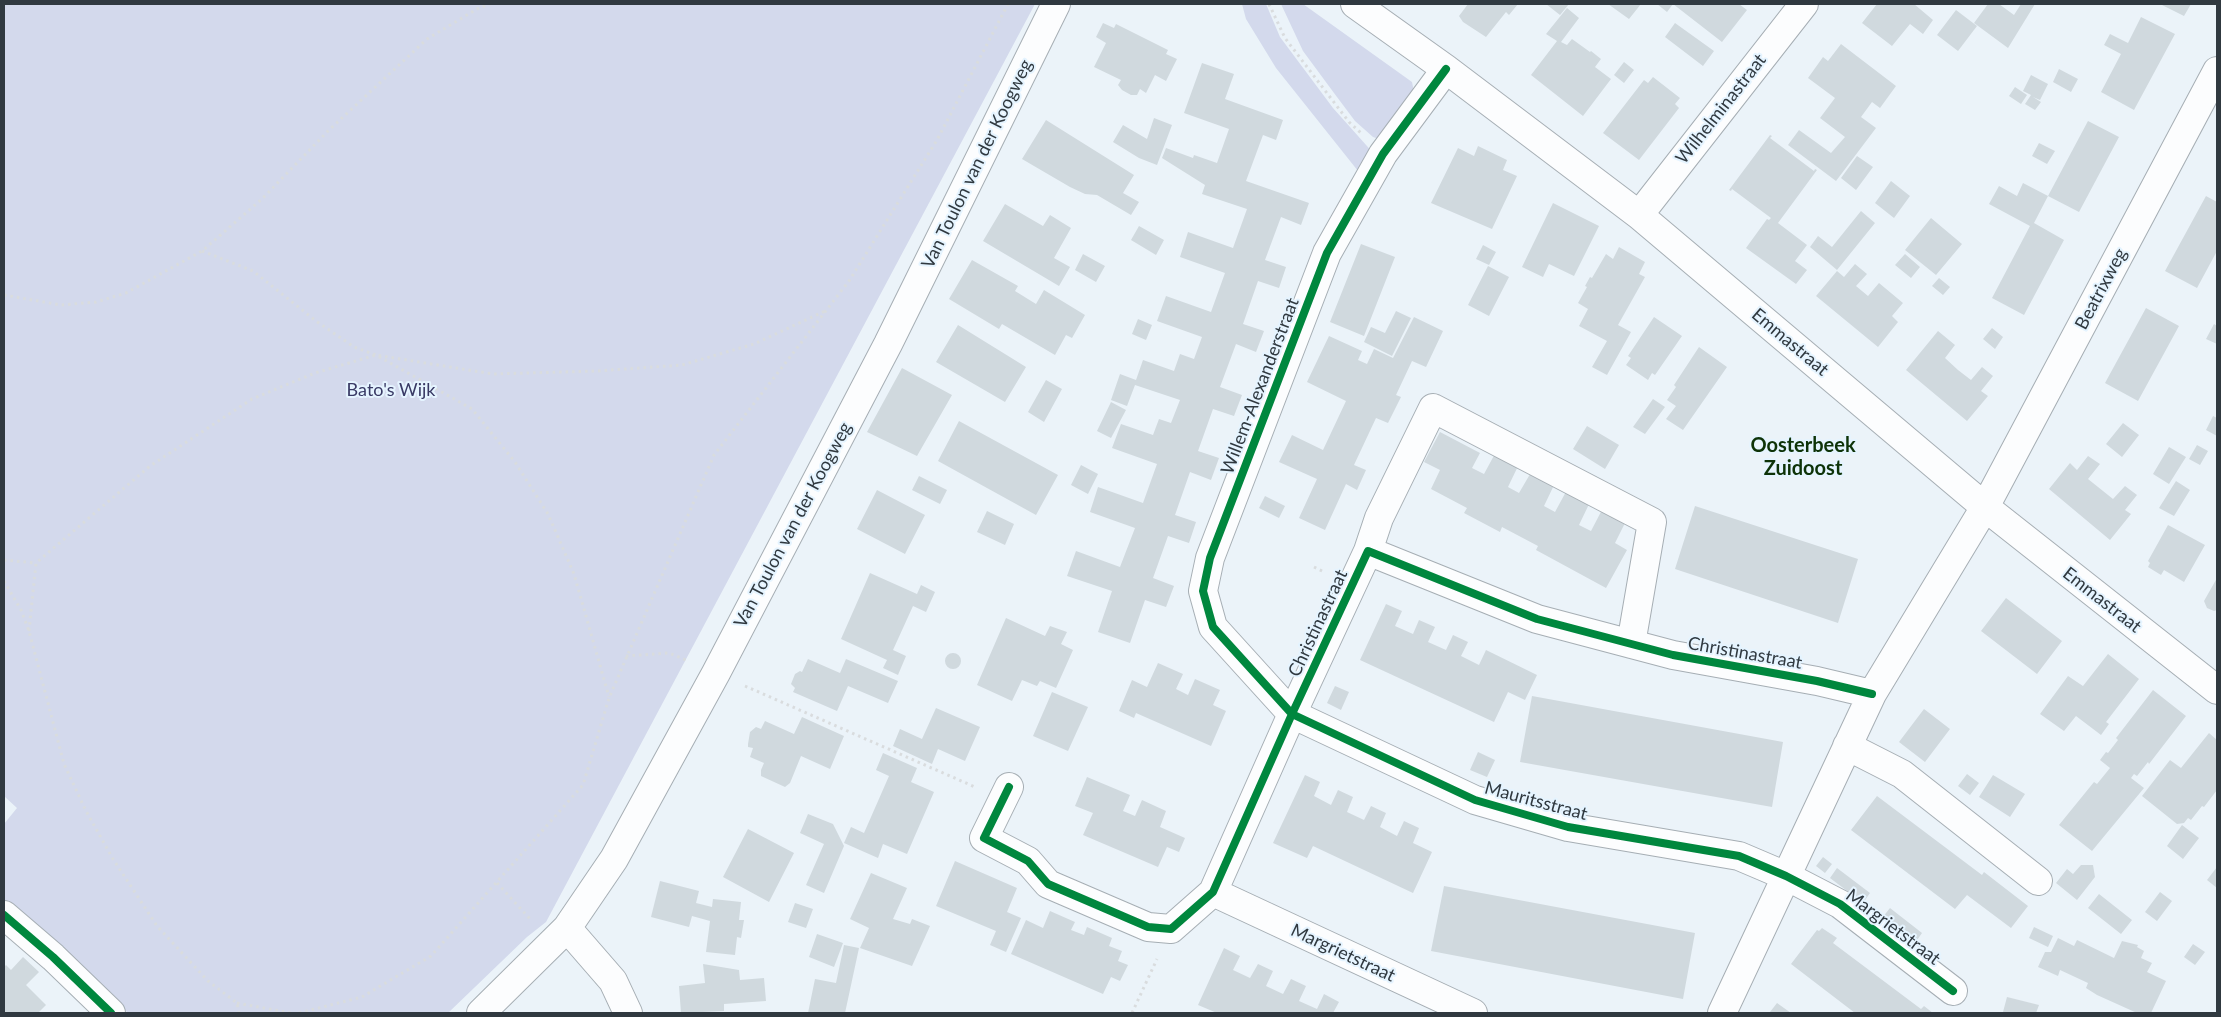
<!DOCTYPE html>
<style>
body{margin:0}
#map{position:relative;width:2221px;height:1017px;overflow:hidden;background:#ebf3f9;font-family:Lato,sans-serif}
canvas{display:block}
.frame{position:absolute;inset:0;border:5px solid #303940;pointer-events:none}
</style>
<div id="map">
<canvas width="2221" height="1017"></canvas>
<div class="frame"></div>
</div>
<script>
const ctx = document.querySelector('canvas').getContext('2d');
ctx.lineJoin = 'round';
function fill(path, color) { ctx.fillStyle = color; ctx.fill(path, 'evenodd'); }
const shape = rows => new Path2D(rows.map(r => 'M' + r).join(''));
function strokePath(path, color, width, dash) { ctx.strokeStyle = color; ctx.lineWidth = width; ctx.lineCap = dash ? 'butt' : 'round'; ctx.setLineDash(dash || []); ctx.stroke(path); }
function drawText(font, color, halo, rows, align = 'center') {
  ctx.font = font + ' Lato,sans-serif'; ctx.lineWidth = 4; ctx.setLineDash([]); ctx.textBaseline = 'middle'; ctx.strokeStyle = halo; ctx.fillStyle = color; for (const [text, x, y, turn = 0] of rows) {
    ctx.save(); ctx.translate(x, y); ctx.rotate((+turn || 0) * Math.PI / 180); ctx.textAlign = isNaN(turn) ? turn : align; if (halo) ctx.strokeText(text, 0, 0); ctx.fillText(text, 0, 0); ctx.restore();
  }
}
fill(shape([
 [4,4,1035,4,546,922,527,937,448,1013,128,1013,58,946,4,904,4,824,17,808,4,796],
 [1242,4,1266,4,1280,37,1333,108,1375,155,1362,176,1276,68,1246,19],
 [1281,4,1303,4,1412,82,1414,92,1382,140,1373,137,1355,121,1334,93,1303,51]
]), '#d3d9ec');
fill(shape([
 [1468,4,1518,4,1509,15,1506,12,1486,37,1463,22,1459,16],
 [1546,4,1569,4,1560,15],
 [1608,4,1641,4,1629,19],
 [1657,4,1739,4,1747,10,1722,42,1673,4,1667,12],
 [1877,4,1914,4,1933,20,1923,34,1910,24,1892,46,1862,23],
 [1988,4,1999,4,2014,15,2021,4,2035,4,2008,48,1974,23],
 [2160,4,2191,4,2184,16],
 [1567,8,1579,18,1561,42,1567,45,1572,39,1590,52,1591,51,1601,59,1595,67,1611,79,1583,116,1531,75,1557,41,1546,34],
 [1956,10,1977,26,1958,51,1937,35],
 [2141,17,2175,34,2134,110,2101,92,2121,54,2104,45,2110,34,2128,43],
 [1103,23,1114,28,1116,24,1168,50,1166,54,1177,59,1166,81,1155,75,1146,93,1140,89,1137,95,1131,95,1122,90,1118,85,1121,80,1094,67,1106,43,1096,37],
 [1675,23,1714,51,1703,66,1665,37],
 [1841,44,1896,86,1880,108,1872,102,1861,117,1876,128,1836,181,1788,145,1799,130,1831,153,1845,137,1820,118,1835,98,1808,78,1823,57,1828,61],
 [1624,62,1634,70,1624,83,1614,75],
 [1202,63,1234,74,1225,99,1283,120,1276,140,1263,135,1246,181,1309,203,1301,225,1281,217,1265,260,1286,267,1279,288,1258,281,1243,324,1264,331,1256,352,1236,344,1220,387,1242,395,1234,416,1213,409,1198,451,1219,458,1211,480,1190,472,1175,515,1196,522,1189,543,1168,536,1153,578,1174,586,1166,607,1145,600,1130,643,1098,632,1112,591,1067,576,1076,551,1120,567,1135,528,1090,512,1098,487,1143,503,1157,464,1112,448,1121,424,1153,435,1159,419,1171,423,1180,400,1135,385,1127,406,1111,400,1120,374,1136,380,1143,360,1174,371,1180,354,1194,359,1202,337,1157,321,1166,296,1211,312,1225,273,1180,257,1188,232,1233,248,1247,209,1202,194,1205,185,1162,158,1166,148,1193,158,1194,155,1217,163,1229,129,1184,113],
 [2059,69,2078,79,2071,92,2053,82],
 [2031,75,2048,84,2040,100,2033,97,2041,102,2035,110,2025,104,2031,95,2023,91],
 [1653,77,1680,98,1675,104,1679,108,1639,160,1603,133,1644,80,1648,83],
 [2015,87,2027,95,2021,104,2009,96],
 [1154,118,1172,125,1157,165,1139,158,1113,142,1123,125,1147,139],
 [1046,120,1134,175,1123,193,1139,202,1131,215,1097,195,1085,194,1070,187,1022,159],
 [2088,121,2119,137,2079,212,2048,196,2034,223,2064,240,2024,315,1992,298,2030,226,1989,204,1999,186,2017,196,2023,183,2048,196],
 [1770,135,1772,136,1770,138,1814,171,1815,169,1817,170,1778,223,1807,245,1795,261,1807,270,1796,284,1746,248,1767,219,1769,220,1771,218,1732,189,1731,191,1729,190],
 [2039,143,2055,151,2047,164,2032,156],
 [1478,146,1507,160,1503,170,1517,176,1492,229,1431,203,1458,148,1474,156],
 [1857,156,1873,167,1856,190,1841,178],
 [1891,181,1910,196,1894,218,1875,203],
 [2206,196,2217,202,2217,251,2197,288,2165,271],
 [1553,203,1599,226,1574,276,1549,264,1543,277,1522,267],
 [1005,204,1043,226,1050,215,1071,228,1054,258,1070,267,1059,286,983,241],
 [1861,211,1875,223,1837,270,1810,247,1818,236,1832,247],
 [1931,218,1962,244,1936,275,1905,250],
 [1139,226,1164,240,1156,255,1131,240],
 [1361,244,1395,257,1364,336,1330,322],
 [1483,245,1496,252,1489,265,1476,259],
 [1619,247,1645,262,1639,274,1645,277,1618,325,1631,332,1607,375,1592,367,1607,341,1579,326,1588,309,1578,303,1587,287,1585,286,1590,277,1592,278,1606,254,1613,259],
 [1083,254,1105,266,1096,282,1075,270],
 [1905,254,1920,267,1911,278,1895,265],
 [972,260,1018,286,1015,291,1036,304,1044,290,1085,315,1072,338,1066,335,1055,355,1002,324,999,329,949,299],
 [1855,264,1867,274,1856,286,1868,296,1879,283,1903,303,1892,316,1898,322,1878,347,1816,296,1837,271,1844,277],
 [1488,266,1509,277,1489,316,1468,305],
 [1939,278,1950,287,1943,295,1932,286],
 [2146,308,2179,326,2138,401,2105,383],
 [1396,311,1411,318,1392,356,1364,342,1371,327,1385,333],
 [1414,317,1443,331,1426,367,1412,361,1396,395,1401,397,1388,423,1376,418,1354,465,1366,470,1357,490,1346,484,1325,530,1299,518,1317,479,1279,462,1292,435,1323,450,1346,401,1307,382,1329,336,1362,351,1358,360,1367,364,1374,349,1393,358],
 [1654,317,1682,336,1655,375,1652,373,1648,380,1626,365,1631,358,1628,356],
 [1138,319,1152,325,1146,340,1132,334],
 [2214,324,2217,326,2217,344,2206,339],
 [958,325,1026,367,1005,402,936,362],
 [1992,328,2003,337,1995,349,1983,339],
 [1938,331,1955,345,1945,358,1958,370,1971,380,1982,367,1993,376,1981,391,1988,396,1967,421,1906,370],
 [1699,347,1727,367,1683,430,1666,419,1676,406,1667,400,1676,387,1674,385],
 [902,368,952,395,917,456,867,432],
 [1046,380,1062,389,1044,422,1028,412],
 [1653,399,1665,407,1645,434,1633,427],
 [1111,402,1126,410,1111,438,1097,431],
 [2213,416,2217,418,2217,436,2206,430],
 [959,421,1058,475,1036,515,938,461],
 [2123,423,2139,435,2122,457,2106,444],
 [1587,426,1619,445,1605,469,1573,449],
 [1440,432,1480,453,1472,468,1484,474,1497,450,1520,462,1508,487,1519,493,1533,469,1556,481,1544,506,1555,512,1568,488,1591,500,1579,525,1591,531,1604,506,1627,519,1615,543,1627,550,1606,588,1536,550,1538,546,1502,527,1500,532,1464,513,1467,508,1431,489,1440,470,1424,462],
 [2197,445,2208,451,2200,465,2189,459],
 [2169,447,2186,457,2169,484,2153,474],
 [2088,456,2100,464,2088,479,2113,499,2125,486,2137,495,2125,510,2131,514,2110,540,2049,489,2070,463,2077,470],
 [1081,465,1098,474,1088,494,1071,485],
 [919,476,947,490,940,504,912,490],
 [2176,481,2190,490,2174,516,2159,508],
 [877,490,925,515,905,554,857,529],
 [1265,496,1285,506,1279,518,1259,508],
 [1695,506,1858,559,1838,623,1675,569],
 [987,511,1014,524,1005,545,977,532],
 [2168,525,2205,545,2184,582,2164,570,2161,575,2148,567,2150,563,2148,561],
 [870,573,917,594,921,585,935,592,926,612,913,606,893,650,906,656,898,675,883,668,887,660,841,639],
 [2217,578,2217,610,2214,611,2207,608,2204,601],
 [2006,598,2062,641,2037,674,1981,631],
 [1386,604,1402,611,1395,626,1413,634,1419,620,1435,627,1428,642,1446,650,1453,635,1468,642,1461,656,1479,665,1486,650,1537,675,1525,700,1508,692,1494,722,1360,660],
 [1006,618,1045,636,1050,626,1067,632,1061,644,1073,650,1056,688,1040,681,1037,686,1022,680,1012,701,977,685],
 '945 661a8 8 0 1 1 16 0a8 8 0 1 1-16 0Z',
 [2108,654,2139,679,2106,722,2109,724,2101,735,2076,716,2064,731,2040,714,2068,676,2083,686],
 [808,659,840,673,846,659,898,681,888,703,848,686,837,711,793,692,795,688,791,684,795,674,800,671,802,672],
 [1158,663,1183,674,1176,689,1188,695,1195,679,1220,690,1213,705,1226,711,1211,746,1136,713,1134,718,1119,711,1132,680,1147,687],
 [1335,686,1349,692,1341,710,1327,703],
 [2153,690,2186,716,2149,764,2148,762,2137,776,2134,774,2131,778,2144,788,2092,851,2059,825,2094,782,2097,784,2110,768,2100,760,2106,752,2108,753,2118,740,2116,738],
 [1052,692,1088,707,1068,751,1033,736],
 [1532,696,1783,742,1772,807,1520,762],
 [936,708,980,727,965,761,938,749,932,764,893,746,900,729,922,739],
 [1924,709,1950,729,1925,762,1899,742],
 [802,717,844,736,830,769,801,756,790,783,785,787,761,776,761,770,764,763,750,757,753,748,748,747,748,744,750,732,756,727,761,729,765,721,794,734],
 [2209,733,2217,740,2217,790,2204,807,2202,806,2191,820,2188,818,2184,823,2177,824,2142,796,2170,760,2181,768],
 [1478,752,1495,760,1487,777,1470,770],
 [883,753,917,768,911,782,934,792,907,854,883,844,878,858,844,843,851,827,864,833,889,776,876,770],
 [1967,774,1979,783,1970,795,1958,786],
 [1305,775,1320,782,1314,796,1331,805,1338,790,1353,797,1347,812,1364,820,1371,806,1386,813,1380,827,1397,836,1404,821,1419,828,1413,843,1432,852,1413,893,1313,846,1307,858,1273,843],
 [1993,775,2025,794,2010,817,1979,797],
 [1087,777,1130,795,1123,811,1135,816,1142,800,1166,811,1160,827,1185,838,1179,852,1167,847,1158,867,1083,835,1093,813,1075,806],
 [1877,796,1982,875,1984,872,2028,906,2011,928,1967,895,1955,909,1851,830],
 [808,814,833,824,844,846,824,893,806,885,824,844,800,833],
 [2182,825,2199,838,2183,859,2167,846],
 [748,829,794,853,769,902,723,877],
 [1823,857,1832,864,1825,873,1816,866],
 [955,861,1017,888,1007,912,1021,918,1006,952,990,945,996,931,936,906],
 [2081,865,2093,865,2095,877,2077,900,2056,883,2067,869,2073,874],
 [2217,867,2217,888,2207,880],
 [1837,868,1870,893,1863,903,1830,878],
 [871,873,907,888,893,919,910,924,912,919,930,926,912,966,860,948,869,928,850,919],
 [660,881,699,891,696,903,712,907,713,899,741,902,739,920,744,920,741,938,737,937,735,955,706,952,710,921,692,916,689,927,651,917],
 [1444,886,1695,933,1683,999,1431,951],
 [2160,892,2172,901,2157,921,2145,912],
 [2099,894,2132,920,2121,934,2088,908],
 [795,903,813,909,806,928,788,922],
 [1890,908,1922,933,1915,943,1882,918],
 [1050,911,1075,922,1071,930,1084,935,1087,927,1112,938,1109,946,1122,951,1118,961,1128,965,1120,981,1111,977,1103,994,1011,954,1026,920,1043,928],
 [2034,927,2053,936,2048,947,2029,938],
 [1822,928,1837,938,1833,943,1921,1009,1924,1006,1933,1013,1855,1013,1791,964,1817,930,1819,931],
 [817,934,843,943,834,967,809,957],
 [2058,938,2074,946,2077,940,2114,958,2122,941,2138,945,2137,947,2144,951,2141,958,2152,963,2147,972,2166,981,2151,1013,2137,1013,2097,995,2086,988,2088,983,2060,970,2058,976,2038,967,2045,952,2051,952],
 [2193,944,2205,952,2195,965,2184,957],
 [844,945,859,948,845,1013,808,1013,815,979,836,983],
 [1224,948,1240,956,1233,970,1250,978,1258,964,1273,971,1266,986,1283,994,1291,979,1306,986,1299,1001,1317,1009,1324,994,1339,1002,1333,1013,1217,1013,1198,1005],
 [23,957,39,972,26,985,46,1005,38,1013,4,1013,4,967,6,965,11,970],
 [703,964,739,970,740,980,764,978,766,1001,724,1004,724,1011,681,1013,679,986,705,983],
 [2007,997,2039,1005,2036,1013,2003,1012],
 [1777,1003,1791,1013,1770,1012]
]), '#d0d9de');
const minor = shape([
 [1355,4,1446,69,1639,215,1985,507,2217,690],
 [1446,69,1383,154,1327,253,1210,558,1203,591,1213,627,1292,714,1475,800,1568,827,1739,856,1786,876,1840,904,1953,991],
 [1639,215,1804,4],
 [1368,551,1379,518,1433,408,1652,522,1631,644],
 [1847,746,1902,774,2038,881],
 [1009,787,984,838,1028,861,1048,884,1148,927,1171,929,1213,892,1292,714,1368,551,1537,619,1673,655,1817,681,1872,694],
 [1213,892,1473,1013],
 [4,915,53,957,111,1013],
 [567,928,613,981,628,1013],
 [481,1013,567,928,614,859,716,673,888,344,1056,4],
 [1722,1013,1872,694,1985,507,2217,71]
]);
strokePath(minor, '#a6aeb4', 30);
strokePath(shape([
 [859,4,862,4],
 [1269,4,1285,38,1349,122,1361,133],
 [202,251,253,271,316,321,354,347,376,355,472,409,515,462,548,514,574,574,609,697],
 [4,295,61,305,96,302,126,293,202,251,262,199,328,131,427,39,477,9,490,4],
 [4,560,36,563],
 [1314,567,1324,572],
 [4,581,21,610,29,631,64,764,86,811,113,859,157,926,208,981,237,1003,239,1013],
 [29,631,36,563,150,466,252,399,315,373,376,355,493,374,597,371,682,365,754,344,825,311],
 [626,656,669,653,686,660],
 [745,686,975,787],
 [497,883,531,920],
 [237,1003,291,1013],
 [299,1013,362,997,431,956,583,785,609,698,714,455,849,281,937,140,1008,4],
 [1132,1013,1157,959]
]), '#d9dcde', 3, [2.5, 4]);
strokePath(minor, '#fcfdfe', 28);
strokePath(shape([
 [1446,69,1383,154,1327,253,1210,558,1203,591,1213,627,1292,714,1475,800,1568,827,1739,856,1786,876,1840,904,1953,991],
 [1009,787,984,838,1028,861,1048,884,1148,927,1171,929,1213,892,1292,714,1368,551,1537,619,1673,655,1817,681,1872,694],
 [4,915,53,957,111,1013]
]), '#00873e', 8);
drawText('18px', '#303940', '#e5f4ff', [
 ["Wilhelminastraat",1721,109,-52],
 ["Van Toulon van der Koogweg",977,164,-64],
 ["Beatrixweg",2101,289,-62],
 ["Emmastraat",1790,342,40],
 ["Willem-Alexanderstraat",1260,386,-69],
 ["Van Toulon van der Koogweg",793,525,-62],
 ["Emmastraat",2102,600,38],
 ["Christinastraat",1318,623,-65],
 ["Christinastraat",1745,653,10],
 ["Mauritsstraat",1536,801,15],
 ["Margrietstraat",1893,927,37],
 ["Margrietstraat",1343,953,25]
]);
drawText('18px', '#393a65', '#e5f4ff', [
 ["Bato's Wijk",391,390]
]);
drawText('bold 20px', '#0e3308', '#e5f4ff', [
 ["Oosterbeek",1803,446],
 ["Zuidoost",1803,469]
]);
</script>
